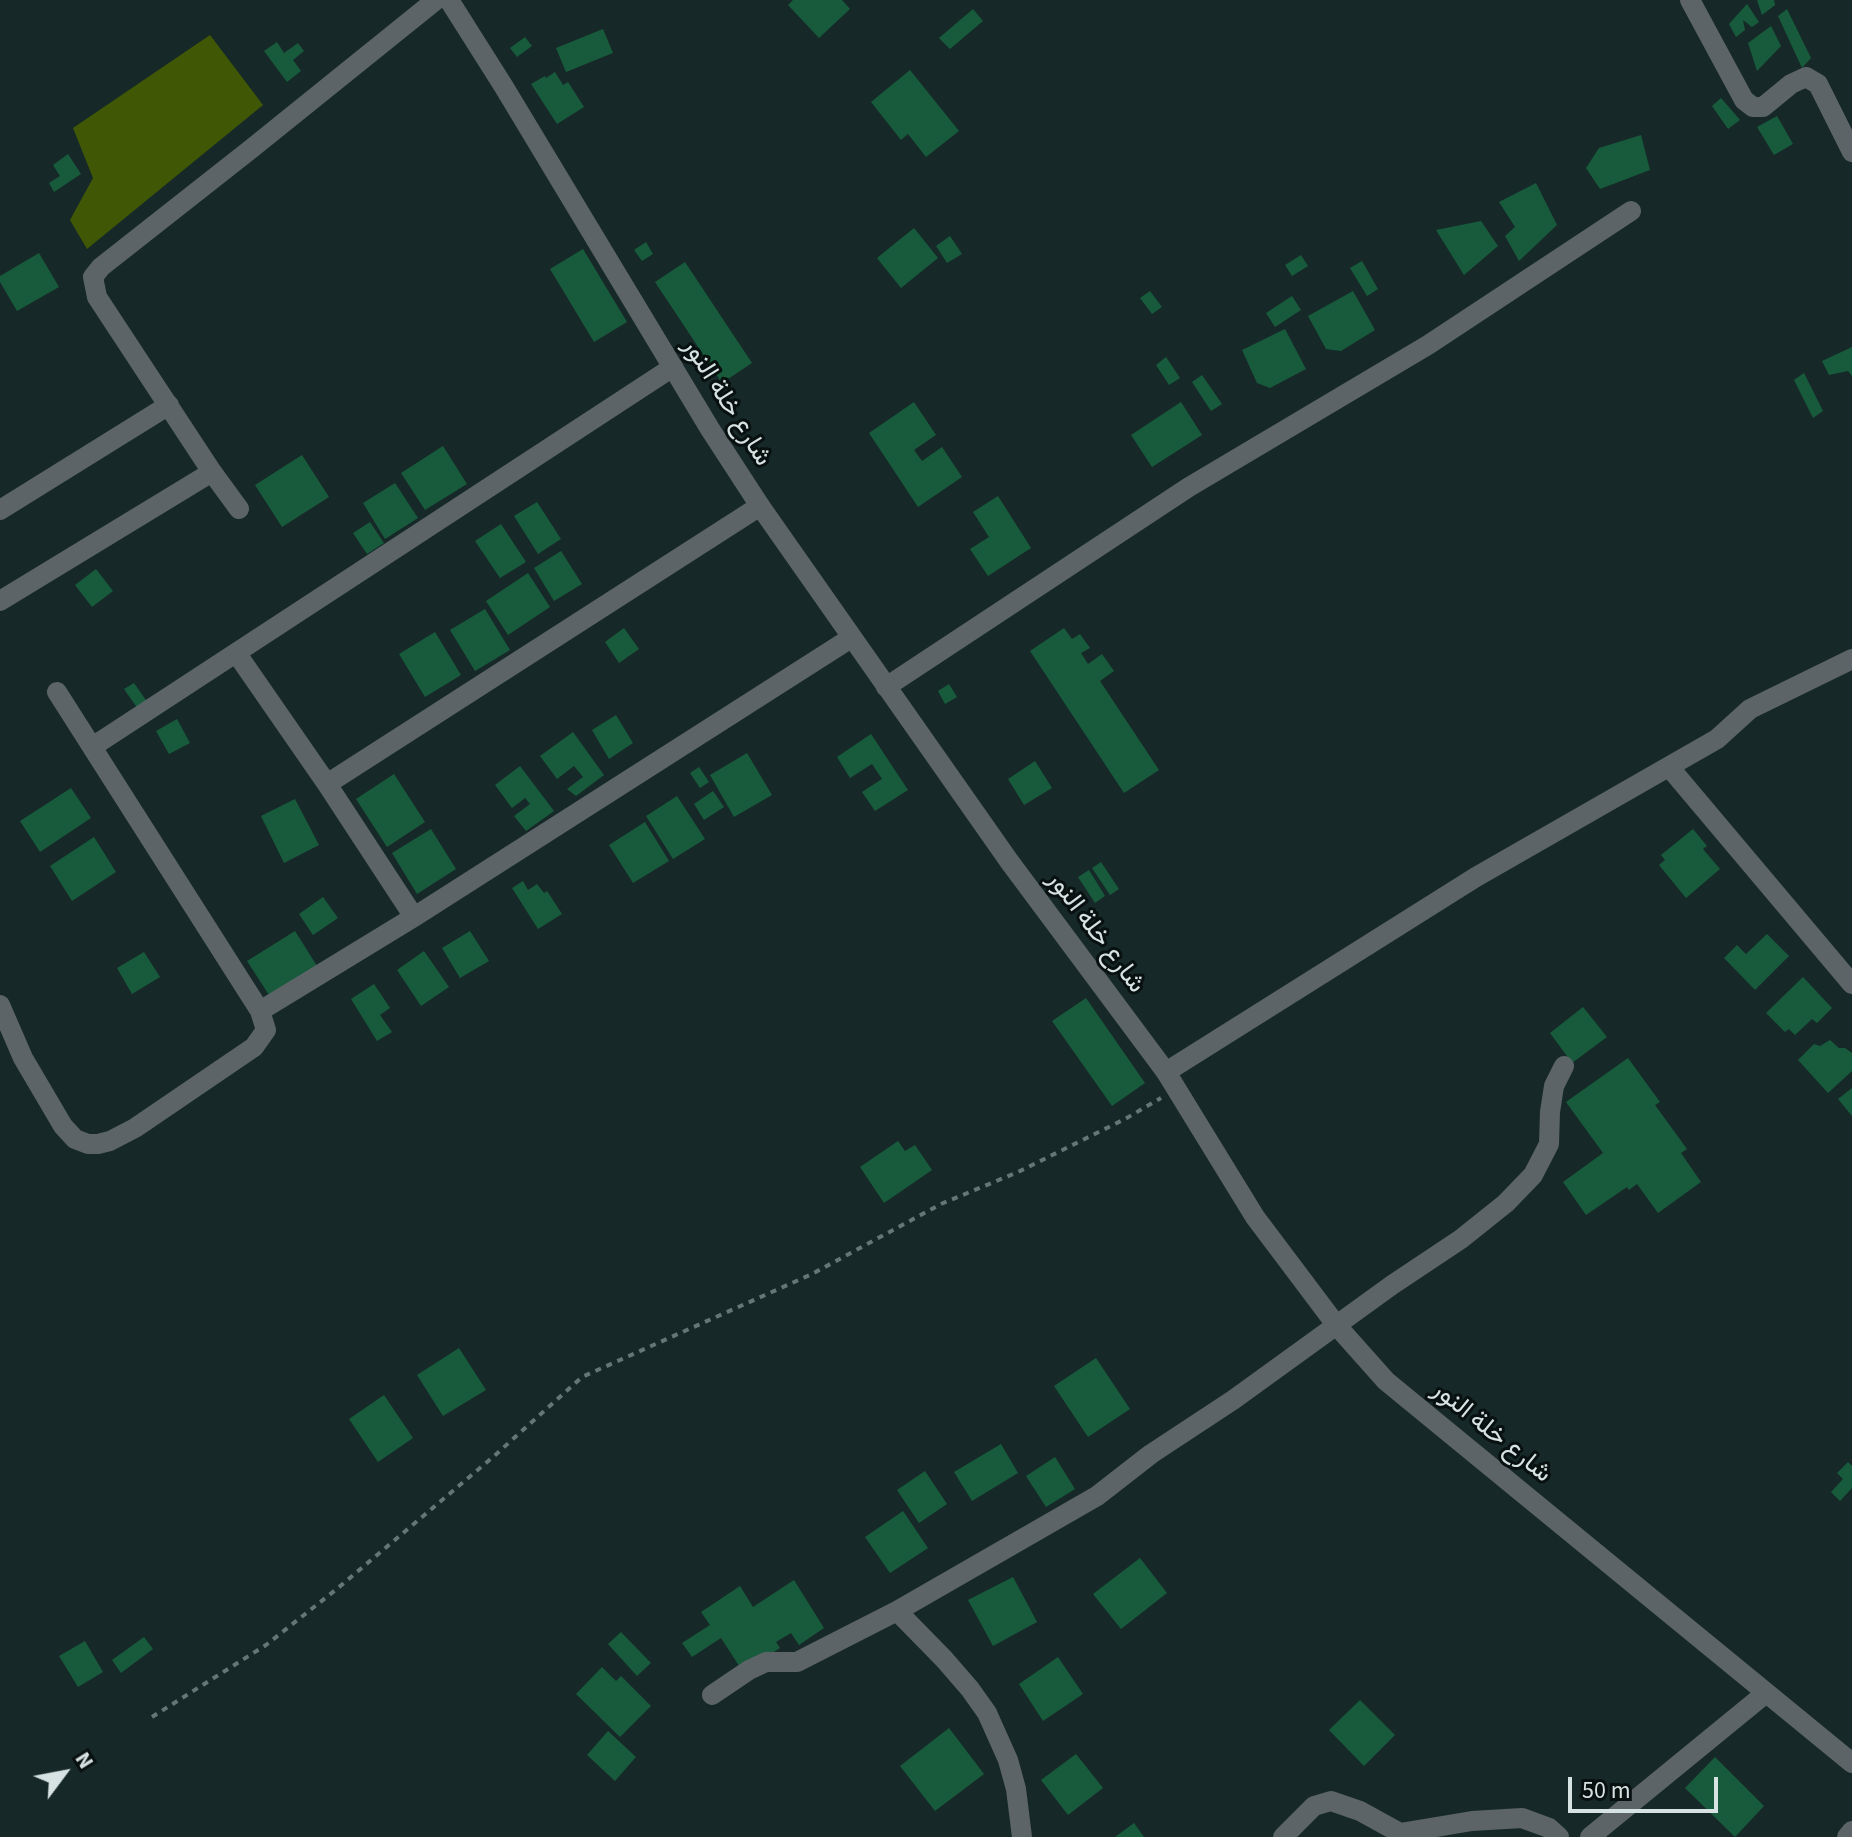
<!DOCTYPE html>
<meta charset="utf-8">
<style>
body{margin:0}
#map{position:relative;width:1852px;height:1837px;overflow:hidden;background:#162928;font-family:"Source Sans 3",sans-serif}
canvas{display:block}
.north{position:absolute;left:24px;top:1733px;width:80px;height:80px;-webkit-text-stroke:6px #081010;paint-order:stroke;rotate:58deg;font-size:22px;font-weight:700;line-height:32px;text-align:center;color:#d7e3e2}
.north::after{content:'';display:block;margin:auto;width:28px;height:36px;background:#d7e3e2;clip-path:polygon(50% 0,100% 100%,50% 72%,0 100%)}
.scale{position:absolute;left:1568px;top:1777px;width:150px;height:36px;box-sizing:border-box;border:4px solid #d7e3e2;border-top:0;padding-left:10px;font-size:24px;line-height:28px;white-space:nowrap;color:#d7e3e2;-webkit-text-stroke:6px #081010;paint-order:stroke}
</style>
<div id="map">
<canvas width="1852" height="1837"></canvas>
<div class="north">N</div>
<div class="scale">50 m</div>
</div>
<script>
const ctx = document.querySelector('canvas').getContext('2d');
ctx.lineJoin = 'round';
function fill(path, color) { ctx.fillStyle = color; ctx.fill(path, 'evenodd'); }
const shape = rows => new Path2D(rows.map(r => 'M' + r).join(''));
function strokePath(path, color, width, dash) { ctx.strokeStyle = color; ctx.lineWidth = width; ctx.lineCap = dash ? 'butt' : 'round'; ctx.setLineDash(dash || []); ctx.stroke(path); }
function drawText(font, color, halo, rows, align = 'center') {
  ctx.font = font + ' "Source Sans 3",Vazirmatn,sans-serif'; ctx.lineWidth = 6; ctx.setLineDash([]); ctx.textBaseline = 'middle'; ctx.strokeStyle = halo; ctx.fillStyle = color; for (const [text, x, y, turn = 0] of rows) {
    ctx.save(); ctx.translate(x, y); ctx.rotate((+turn || 0) * Math.PI / 180); ctx.textAlign = isNaN(turn) ? turn : align; if (halo) ctx.strokeText(text, 0, 0); ctx.fillText(text, 0, 0); ctx.restore();
  }
}
fill(shape([
 [210,35,263,105,87,249,70,220,93,178,73,128]
]), '#405805');
fill(shape([
 [793,0,842,0,850,9,819,38,788,5],
 [1757,0,1774,0,1775,5,1762,15],
 [1747,4,1759,22,1752,27,1743,20,1745,30,1736,37,1729,24],
 [973,9,983,21,950,49,939,38],
 [1787,9,1811,58,1802,68,1778,16],
 [1771,26,1781,46,1757,71,1748,43],
 [603,29,613,53,566,72,556,48],
 [525,37,532,46,517,57,510,48],
 [277,42,284,53,298,43,304,51,293,60,301,71,287,82,264,51],
 [910,70,959,131,926,157,908,134,901,140,871,102],
 [555,72,563,85,568,82,584,107,557,124,531,84,545,76,546,78],
 [1721,98,1740,120,1728,129,1712,106],
 [1777,116,1793,144,1774,155,1757,127],
 [1641,135,1650,170,1600,189,1586,168,1599,148],
 [68,154,81,174,54,192,49,183,60,176,53,165],
 [1536,183,1557,225,1519,261,1505,236,1515,227,1499,202],
 [1481,221,1498,246,1464,275,1436,230],
 [914,228,938,258,901,288,877,258],
 [950,236,962,254,947,263,936,246],
 [646,242,653,254,642,261,634,250],
 [583,249,627,322,594,342,550,269],
 [39,253,59,287,17,311,0,282,0,276],
 [1301,255,1308,266,1292,276,1285,265],
 [1362,261,1378,289,1367,296,1350,268],
 [685,262,752,363,722,383,655,282],
 [1150,291,1162,307,1152,314,1140,298],
 [1353,291,1375,330,1341,351,1326,349,1308,316],
 [1292,296,1301,310,1275,327,1266,313],
 [1285,329,1306,369,1270,388,1257,383,1242,350],
 [1852,347,1852,376,1848,371,1829,375,1822,361],
 [1166,357,1180,378,1169,385,1156,365],
 [1804,373,1823,411,1813,418,1794,380],
 [1202,375,1222,404,1211,411,1192,382],
 [914,402,936,435,914,450,922,461,942,447,962,477,918,507,869,433],
 [1181,402,1202,435,1152,467,1131,435],
 [443,446,467,484,425,510,401,473],
 [302,455,329,497,282,527,255,485],
 [395,483,418,518,385,539,363,503],
 [998,496,1031,548,988,576,970,549,989,537,973,512],
 [537,502,561,539,538,554,514,516],
 [370,522,384,543,367,554,353,533],
 [501,524,526,562,500,578,475,541],
 [561,551,582,584,554,601,534,568],
 [96,569,113,591,92,607,75,585],
 [528,573,550,607,508,635,486,601],
 [485,609,510,650,475,671,450,630],
 [624,628,639,649,619,663,605,642],
 [1064,628,1072,639,1080,634,1090,648,1081,653,1088,664,1102,654,1114,671,1100,681,1159,770,1124,793,1030,651],
 [435,632,461,675,425,697,399,654],
 [134,683,148,703,138,709,124,689],
 [949,684,957,697,945,704,938,691],
 [616,715,633,743,609,759,592,730],
 [177,719,190,743,169,754,156,731],
 [573,732,604,775,576,796,567,789,583,777,574,766,557,779,540,756],
 [871,734,908,790,875,811,862,792,882,779,872,764,850,778,837,757],
 [747,753,772,795,734,817,710,775],
 [1035,761,1052,788,1024,805,1008,779],
 [520,766,554,811,526,831,514,816,530,804,525,798,512,808,495,785],
 [699,767,709,782,700,788,690,773],
 [394,774,425,822,387,847,356,799],
 [71,788,91,818,40,852,20,821],
 [713,791,724,807,704,820,694,804],
 [677,796,705,839,673,859,646,816],
 [295,799,319,845,284,863,261,816],
 [645,822,669,861,633,883,609,845],
 [431,829,456,869,417,894,392,853],
 [1693,829,1707,846,1703,849,1720,869,1686,898,1659,865,1665,860,1661,855],
 [94,837,116,872,72,901,50,866],
 [1101,862,1119,889,1110,895,1092,868],
 [1089,870,1105,896,1095,903,1078,877],
 [523,881,528,890,537,884,544,893,547,891,562,914,538,929,512,888],
 [323,897,338,918,313,935,299,914],
 [295,931,317,966,269,995,247,961],
 [470,931,489,961,460,978,442,948],
 [1767,934,1789,956,1755,990,1724,958,1737,945,1746,954],
 [424,951,449,987,421,1006,397,970],
 [144,952,160,977,132,994,117,968],
 [1803,977,1832,1008,1817,1023,1812,1019,1795,1035,1789,1029,1785,1032,1766,1013],
 [374,984,390,1008,380,1015,392,1032,377,1041,351,999],
 [1086,998,1145,1083,1112,1106,1052,1021],
 [1583,1007,1607,1037,1572,1063,1550,1033],
 [1830,1040,1839,1048,1845,1048,1852,1053,1852,1071,1828,1093,1798,1060,1814,1044,1820,1046],
 [1628,1058,1660,1102,1655,1105,1687,1149,1681,1153,1701,1182,1658,1213,1637,1184,1629,1190,1627,1187,1586,1215,1563,1182,1603,1153,1566,1102],
 [1852,1088,1852,1116,1838,1099],
 [898,1141,905,1151,915,1145,932,1170,884,1203,860,1167],
 [459,1348,486,1390,443,1416,417,1375],
 [1096,1358,1130,1409,1088,1437,1054,1386],
 [384,1395,413,1438,378,1462,349,1419],
 [1001,1444,1018,1473,972,1501,954,1472],
 [1055,1457,1075,1489,1046,1507,1026,1476],
 [1848,1462,1852,1466,1852,1488,1840,1501,1831,1492,1843,1479,1837,1473],
 [925,1471,947,1504,919,1523,897,1490],
 [903,1511,928,1548,890,1573,865,1537],
 [1140,1558,1167,1593,1121,1629,1093,1594],
 [1013,1577,1037,1622,993,1646,968,1600],
 [794,1580,824,1628,799,1645,791,1633,776,1642,780,1648,743,1672,721,1638,692,1657,682,1643,710,1625,701,1612,740,1586,753,1607],
 [621,1632,651,1663,637,1676,608,1644],
 [144,1637,153,1649,121,1673,112,1660],
 [85,1641,103,1672,78,1687,59,1656],
 [1058,1657,1083,1694,1043,1721,1019,1684],
 [602,1667,616,1681,621,1676,651,1706,620,1737,576,1694],
 [1360,1700,1395,1735,1364,1766,1329,1730],
 [949,1728,984,1774,935,1811,900,1766],
 [608,1731,636,1757,615,1781,587,1755],
 [1076,1754,1103,1788,1068,1815,1041,1780],
 [1715,1757,1764,1806,1735,1837,1685,1788],
 [1134,1823,1144,1837,1115,1837]
]), '#185b3c');
strokePath(shape([
 [152,1717,266,1645,338,1588,493,1457,582,1377,812,1274,941,1204,1018,1172,1125,1119,1161,1098]
]), '#667675', 4, [6, 6]);
strokePath(shape([
 [1690,0,1744,100,1753,107,1763,107,1791,84,1806,77,1818,84,1852,152],
 [239,509,212,472,97,297,93,277,101,267,251,149,436,0],
 [0,510,169,405],
 [0,601,212,472],
 [237,654,327,784,414,917],
 [886,687,1189,487,1428,345,1631,211],
 [92,747,673,367],
 [1670,768,1852,984],
 [327,784,760,506],
 [0,1005,23,1058,63,1126,75,1139,88,1144,98,1144,110,1141,135,1128,254,1047,266,1030,260,1011,57,692],
 [260,1011,414,917,851,638],
 [1166,1072,1476,877,1717,739,1750,709,1852,659],
 [897,1611,944,1659,970,1689,987,1713,1008,1760,1016,1789,1022,1837],
 [712,1695,749,1670,766,1662,797,1662,897,1611,1097,1496,1151,1454,1233,1400,1392,1285,1461,1239,1506,1203,1533,1175,1549,1144,1550,1112,1554,1086,1564,1066],
 [1283,1837,1314,1806,1331,1801,1360,1811,1400,1833,1472,1821,1522,1818,1549,1828,1559,1837],
 [1590,1837,1766,1693],
 [1847,1837,1852,1831]
]), '#5c6467', 20);
strokePath(shape([
 [449,0,504,87,710,429,760,506,1009,861,1166,1072,1255,1217,1337,1326,1386,1381,1852,1763]
]), '#5c6467', 20);
drawText('26px', '#d7e3e2', '#081010', [
 ["شارع خلة النور",726,403,58],
 ["شارع خلة النور",1095,933,53],
 ["شارع خلة النور",1491,1433,39]
]);
</script>
